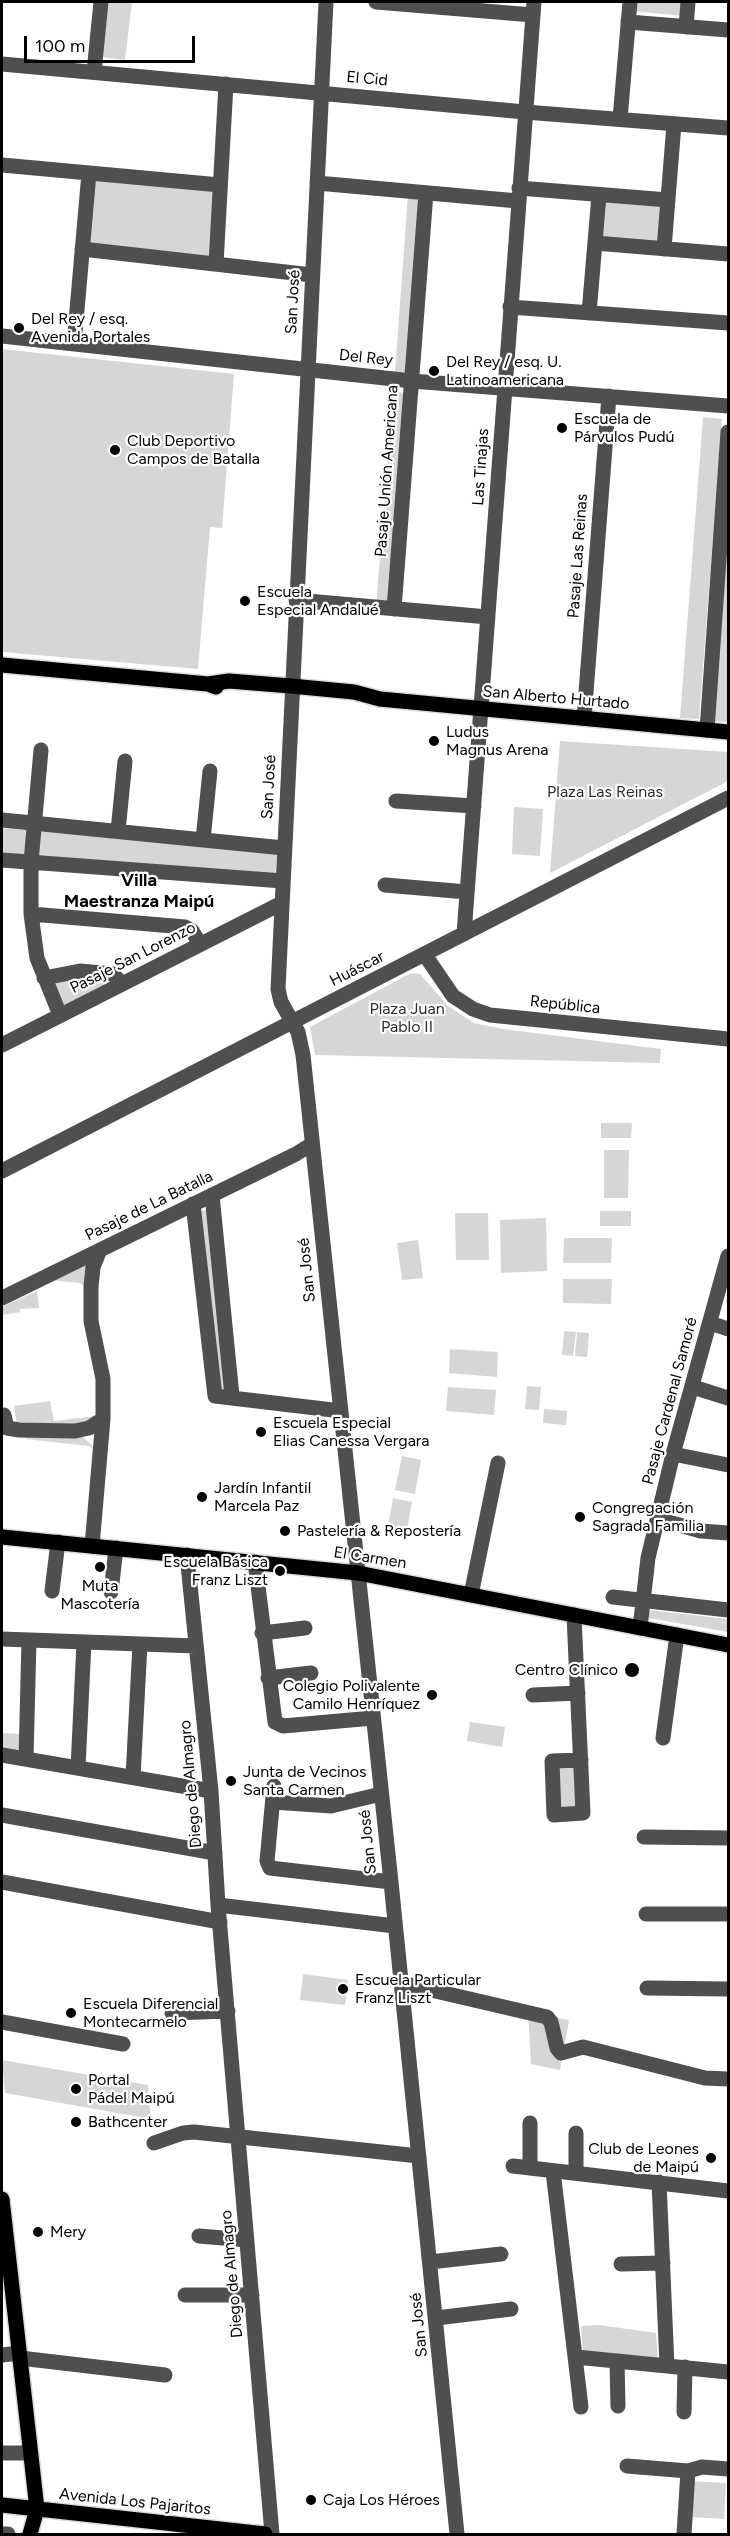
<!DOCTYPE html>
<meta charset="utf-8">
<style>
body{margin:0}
#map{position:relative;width:730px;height:2536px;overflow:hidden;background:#fff;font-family:Figtree,sans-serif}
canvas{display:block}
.frame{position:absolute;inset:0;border:3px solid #000;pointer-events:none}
.scale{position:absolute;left:24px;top:36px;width:171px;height:27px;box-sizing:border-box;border:3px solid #000;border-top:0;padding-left:8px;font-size:18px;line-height:21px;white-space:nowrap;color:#000;-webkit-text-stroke:4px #fff;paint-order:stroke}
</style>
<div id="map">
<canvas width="730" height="2536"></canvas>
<div class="frame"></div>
<div class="scale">100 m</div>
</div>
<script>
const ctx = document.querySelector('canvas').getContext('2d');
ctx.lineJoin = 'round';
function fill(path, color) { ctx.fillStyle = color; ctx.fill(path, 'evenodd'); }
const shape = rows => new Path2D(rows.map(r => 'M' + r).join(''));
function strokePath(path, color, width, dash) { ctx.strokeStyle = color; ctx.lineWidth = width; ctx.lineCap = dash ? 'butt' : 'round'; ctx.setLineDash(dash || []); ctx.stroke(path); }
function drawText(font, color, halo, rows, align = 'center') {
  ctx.font = font + ' Figtree,sans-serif'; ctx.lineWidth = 4.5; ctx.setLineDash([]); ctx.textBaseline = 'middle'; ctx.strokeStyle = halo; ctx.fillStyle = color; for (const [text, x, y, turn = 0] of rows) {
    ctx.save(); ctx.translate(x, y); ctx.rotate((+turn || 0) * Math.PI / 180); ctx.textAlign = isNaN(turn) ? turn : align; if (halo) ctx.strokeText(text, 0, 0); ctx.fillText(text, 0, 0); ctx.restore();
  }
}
fill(shape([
 [108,2,132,2,125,60,101,57],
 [633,2,685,2,683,16,632,11],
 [99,177,215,188,212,259,86,243,93,181],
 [408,195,423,196,410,373,395,372],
 [603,202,663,207,660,244,600,239],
 [2,349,234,374,222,528,210,527,198,669,2,652],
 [393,392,409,393,392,608,376,607],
 [703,417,722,419,699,719,680,718],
 [728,482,728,722,710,721],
 [560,741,728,752,728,781,550,873],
 [514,807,543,809,540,856,512,854],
 [2,828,277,852,275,877,2,853],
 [103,973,110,983,64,1006,52,979],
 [411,973,420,974,448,1006,474,1023,503,1029,661,1049,660,1063,315,1055,310,1027],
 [601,1123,632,1123,631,1138,601,1138],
 [604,1150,629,1150,628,1198,604,1198],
 [207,1210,226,1389,217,1390,198,1211],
 [600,1211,631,1211,631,1226,600,1226],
 [455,1213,488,1213,489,1260,456,1260],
 [546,1218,547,1271,501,1273,500,1220],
 [564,1238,612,1238,611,1263,563,1263],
 [418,1240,423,1278,402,1280,397,1243],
 [95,1254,85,1287,80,1283,49,1280],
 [563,1279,612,1279,611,1304,563,1303],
 [37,1291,39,1308,20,1309,20,1312,2,1315,2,1307],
 [564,1331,576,1332,573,1356,562,1355],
 [577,1332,589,1333,587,1357,575,1356],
 [450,1349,498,1352,497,1377,449,1373],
 [527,1386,541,1387,539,1410,525,1409],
 [448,1387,496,1390,494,1415,446,1411],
 [50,1401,54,1421,96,1416,79,1426,17,1425,14,1406],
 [544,1409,567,1411,566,1425,543,1423],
 [26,1437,83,1437,96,1449,94,1450,89,1446,26,1439],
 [402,1456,421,1460,415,1494,395,1490],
 [393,1498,412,1502,406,1536,387,1532],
 [649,1610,728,1619,728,1632,649,1618],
 [470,1722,505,1727,502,1747,467,1741],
 [2,1733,24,1734,24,1755,2,1752],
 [577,1765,579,1808,559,1809,557,1766],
 [303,1974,348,1980,345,2005,300,2000],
 [528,2012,569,2020,560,2070,531,2064],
 [2,2060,148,2085,151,2119,5,2093],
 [599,2325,656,2333,658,2360,583,2353,581,2326],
 [689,2481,726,2483,724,2519,688,2517]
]), '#d6d6d6');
const major = shape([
 [2,665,208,684,216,687],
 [208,684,229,681,291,686,354,692,380,699,728,732],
 [2,1537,358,1573,728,1645],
 [2,2199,37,2509,30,2534],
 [2,2505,265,2534]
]);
strokePath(major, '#dbdbdb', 18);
strokePath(shape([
 [326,2,278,989,281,1002,298,1032,303,1055,391,1882,457,2534],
 [376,2,533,15],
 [628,22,728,30],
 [686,27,688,2],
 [2,64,525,112,728,128],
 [94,72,101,2],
 [620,119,630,2],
 [2,165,220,185],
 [317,183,518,201],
 [519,188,668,200],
 [595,243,728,254],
 [82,249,312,275],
 [664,249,674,124],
 [216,264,226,84],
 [510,307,728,323],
 [589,313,599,195],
 [2,336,412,381,728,406],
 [74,344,89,173],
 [296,600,488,617],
 [394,609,426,193],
 [584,718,609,396],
 [707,730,728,432],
 [41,750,31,862,31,914,37,958,60,1015],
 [396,801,474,806],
 [2,820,284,848],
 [118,831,125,761],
 [203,840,210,771],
 [2,860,283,881],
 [385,885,467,892],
 [31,914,185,927,192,931,200,944],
 [464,934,534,2],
 [425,955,453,996,473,1009,490,1015,728,1039],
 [44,978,80,971,113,974,122,984],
 [2,1045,282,903],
 [2,1171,728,798],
 [212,1195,232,1396],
 [193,1204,215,1396,341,1411],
 [2,1298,296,1154,312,1144],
 [710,1323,728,1329],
 [693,1387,728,1398],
 [4,1415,7,1428,19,1430,75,1431,89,1428,103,1419],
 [673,1454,728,1465],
 [657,1519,701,1531,728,1533],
 [92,1546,103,1419,103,1379,91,1321,91,1287,93,1267,100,1250],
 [187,1555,211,1791,218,1905,272,2534],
 [255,1562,275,1722,283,1726,373,1718],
 [52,1591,58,1542],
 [111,1592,116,1548],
 [471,1595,498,1463],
 [613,1597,728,1610],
 [574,1615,575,1638,583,1813,554,1815,552,1761,581,1760],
 [640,1628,648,1558,673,1454,728,1256],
 [262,1633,305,1628],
 [2,1639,196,1646],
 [268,1678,311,1673],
 [533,1695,578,1693],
 [663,1738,677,1635],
 [2,1755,211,1791],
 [26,1759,29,1640],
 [78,1768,84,1642],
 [133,1777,140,1644],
 [274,1786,267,1861,270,1868,391,1882],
 [273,1802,331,1806,381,1794],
 [2,1815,215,1853],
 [644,1837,728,1838],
 [2,1882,220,1922],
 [218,1905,395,1926],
 [646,1914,728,1914],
 [401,1983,547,2017,551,2022,557,2048,561,2053,583,2047,705,2078,728,2079],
 [647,1988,728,1989],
 [172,2013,228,2011],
 [2,2022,123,2044],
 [530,2123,530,2168],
 [154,2143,183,2133,194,2132,419,2156],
 [513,2166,728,2191],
 [553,2171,581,2407],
 [576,2173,576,2133],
 [659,2182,667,2366],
 [199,2236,247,2240],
 [430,2262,501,2254],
 [621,2264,663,2263],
 [185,2295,252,2295],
 [436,2318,511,2309],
 [2,2355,19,2353],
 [576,2357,728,2372],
 [20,2358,165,2375],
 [617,2361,618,2406],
 [684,2412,685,2367],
 [2,2453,30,2453],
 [627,2466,688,2471,702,2467,728,2469],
 [2,2534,8,2534],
 [684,2534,688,2471]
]), '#4f4f4f', 15);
strokePath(major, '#000', 15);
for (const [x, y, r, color] of [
 [19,328,6,"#000"],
 [434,371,6,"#000"],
 [562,428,6,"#000"],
 [115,450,6,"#000"],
 [245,601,6,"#000"],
 [434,741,6,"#000"],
 [261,1432,6,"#000"],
 [202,1497,6,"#000"],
 [580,1517,6,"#000"],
 [285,1531,6,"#000"],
 [100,1567,6,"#000"],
 [280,1571,6,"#000"],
 [632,1670,8,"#000"],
 [432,1695,6,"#000"],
 [231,1781,6,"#000"],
 [343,1989,6,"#000"],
 [71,2013,6,"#000"],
 [76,2089,6,"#000"],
 [76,2122,6,"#000"],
 [711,2158,6,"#000"],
 [38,2232,6,"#000"],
 [311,2500,6,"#000"]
]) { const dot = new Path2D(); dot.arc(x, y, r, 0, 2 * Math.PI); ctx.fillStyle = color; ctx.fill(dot); strokePath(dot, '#fff', 2); }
drawText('16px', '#000', '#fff', [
 ["El Cid",367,79,5],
 ["San José",293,302,-87],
 ["Del Rey",366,358,6],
 ["Las Tinajas",481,467,-86],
 ["Pasaje Unión Americana",387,471,-86],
 ["Pasaje Las Reinas",578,556,-86],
 ["San Alberto Hurtado",556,698,5],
 ["San José",269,787,-87],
 ["Pasaje San Lorenzo",133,958,-27],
 ["Huáscar",357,969,-27],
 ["República",565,1005,6],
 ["Pasaje de La Batalla",149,1206,-26],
 ["San José",307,1270,-96],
 ["Pasaje Cardenal Samoré",670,1401,-75],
 ["El Carmen",370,1558,9],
 ["Diego de Almagro",191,1784,-95],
 ["San José",368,1842,-96],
 ["Diego de Almagro",232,2274,-95],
 ["San José",419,2325,-96],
 ["Avenida Los Pajaritos",135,2502,6]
]);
drawText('16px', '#000', '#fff', [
 ["Del Rey / esq.",31,319],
 ["Avenida Portales",31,337],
 ["Del Rey / esq. U.",446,362],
 ["Latinoamericana",446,380],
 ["Escuela de",574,419],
 ["Párvulos Pudú",574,437],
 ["Club Deportivo",127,441],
 ["Campos de Batalla",127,459],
 ["Escuela",257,592],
 ["Especial Andalué",257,610],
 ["Ludus",446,732],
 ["Magnus Arena",446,750],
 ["Escuela Especial",273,1423],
 ["Elias Canessa Vergara",273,1441],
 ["Jardín Infantil",214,1488],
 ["Marcela Paz",214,1506],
 ["Congregación",592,1508],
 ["Sagrada Familia",592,1526],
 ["Pastelería & Repostería",297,1531],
 ["Escuela Básica",268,1562,"right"],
 ["Franz Liszt",268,1580,"right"],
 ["Muta",100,1586,"center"],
 ["Mascotería",100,1604,"center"],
 ["Centro Clínico",618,1670,"right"],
 ["Colegio Polivalente",420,1686,"right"],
 ["Camilo Henríquez",420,1704,"right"],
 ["Junta de Vecinos",243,1772],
 ["Santa Carmen",243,1790],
 ["Escuela Particular",355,1980],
 ["Franz Liszt",355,1998],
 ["Escuela Diferencial",83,2004],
 ["Montecarmelo",83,2022],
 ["Portal",88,2080],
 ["Pádel Maipú",88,2098],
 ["Bathcenter",88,2122],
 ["Club de Leones",699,2149,"right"],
 ["de Maipú",699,2167,"right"],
 ["Mery",50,2232],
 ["Caja Los Héroes",323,2500]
], 'left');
drawText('16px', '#2d2d2d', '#fff', [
 ["Plaza Las Reinas",605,792],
 ["Plaza Juan",407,1009],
 ["Pablo II",407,1027]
]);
drawText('bold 18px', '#000', '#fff', [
 ["Villa",139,881],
 ["Maestranza Maipú",139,902]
]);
</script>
